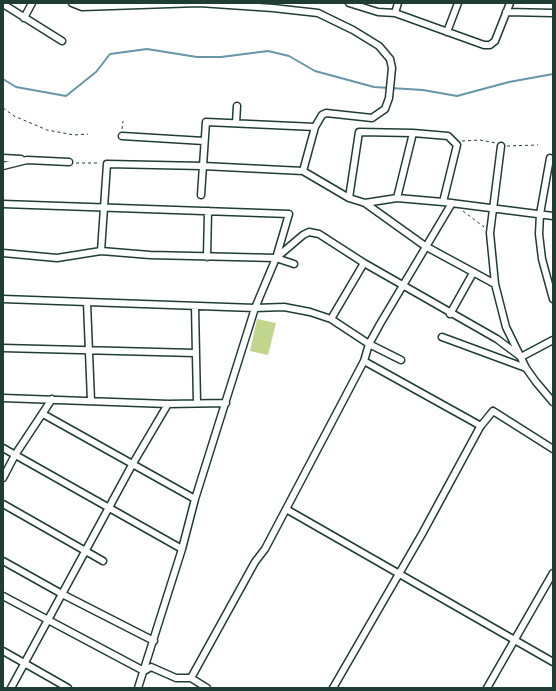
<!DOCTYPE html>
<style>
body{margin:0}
#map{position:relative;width:556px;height:691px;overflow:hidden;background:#fff;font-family:"Balsamiq Sans",sans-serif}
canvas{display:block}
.frame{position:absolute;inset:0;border:4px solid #1f3d34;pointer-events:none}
</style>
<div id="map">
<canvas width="556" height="691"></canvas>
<div class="frame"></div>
</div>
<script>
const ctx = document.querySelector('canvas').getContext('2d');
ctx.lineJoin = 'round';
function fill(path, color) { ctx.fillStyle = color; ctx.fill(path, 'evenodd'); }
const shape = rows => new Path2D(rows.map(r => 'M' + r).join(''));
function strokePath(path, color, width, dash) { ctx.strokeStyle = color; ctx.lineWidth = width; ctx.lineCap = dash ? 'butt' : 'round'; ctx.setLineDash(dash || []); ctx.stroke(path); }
fill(shape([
 [257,319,276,323,268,355,250,351]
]), '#bfd68c');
strokePath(shape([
 [3,79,16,87,66,96,96,72,110,54,147,49,197,57,221,57,268,51,289,56,315,71,374,87,423,90,457,96,509,82,553,74]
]), '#6796a9', 2);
const minor = shape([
 [72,3,82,7,199,3,273,8,318,13,353,30,379,46,390,59,392,68,389,98,385,109,372,118,326,113,322,115,315,127,303,171],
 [349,3,378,12,395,13,484,45,490,45,495,41,510,3],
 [3,4,62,41],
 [506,12,553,13],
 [395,13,398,3],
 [24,18,32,3],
 [447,32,458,3],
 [236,123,237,106],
 [122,136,204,141],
 [501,146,490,233,495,284,506,327,526,368,536,382,553,402],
 [3,158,21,159],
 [550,158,540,214,539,234,542,259,553,299],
 [3,166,27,160,69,162],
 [201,195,206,122,315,127],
 [349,198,359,132,413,133,448,136,457,145,443,202],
 [397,198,413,133],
 [365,203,425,246,495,284],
 [3,204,289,214,276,258,255,308,195,499,182,549,138,688],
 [101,251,107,164,203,166,303,171,349,198,365,203,397,198,443,202,553,216],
 [3,253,57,258,101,251,150,255,276,258,294,264],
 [207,257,208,211],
 [276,258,303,235,309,232,319,234,364,263,497,339,521,357,553,340],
 [364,263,331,319,369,344,401,360],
 [3,299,255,308,284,307,310,312,331,319],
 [87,303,91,401],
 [195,306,197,403],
 [450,314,473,273],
 [442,337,526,368],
 [3,348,195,353],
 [364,361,481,426],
 [3,398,168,404,226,403],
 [43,414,195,499],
 [3,448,182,549],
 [3,478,15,455,52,399],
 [3,504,103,561],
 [286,509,553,662],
 [3,561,62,594,154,641],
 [3,596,144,671,151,667,176,678,191,678,207,688],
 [3,651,68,688],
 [191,678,255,562,265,549,364,361,369,344,380,324,452,203],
 [11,688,132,465,168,404],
 [333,688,422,534,480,427,493,411,553,449],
 [487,688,553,573]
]);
strokePath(minor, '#1f3d34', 9);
strokePath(shape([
 [3,108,14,116,47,130,74,135,88,134],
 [122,129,123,121],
 [3,132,3,135],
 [462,141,480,140,496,143],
 [507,146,538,145],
 [76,163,100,163],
 [463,211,484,227]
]), '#1f3d34', 1, [3, 3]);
strokePath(minor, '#fff', 6);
</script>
